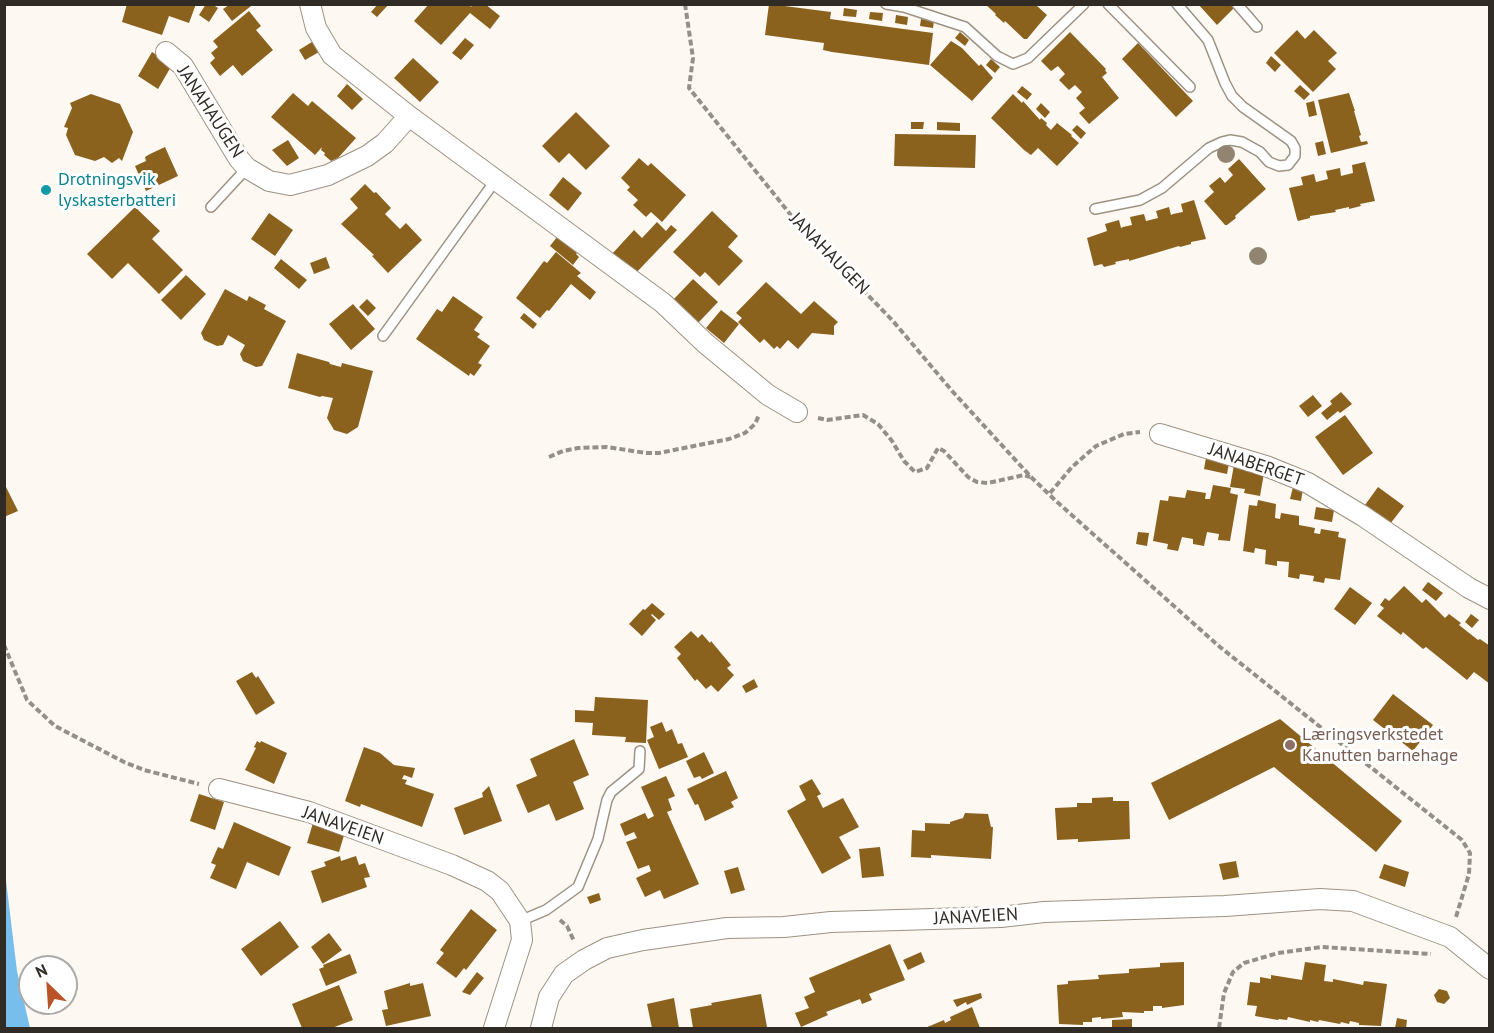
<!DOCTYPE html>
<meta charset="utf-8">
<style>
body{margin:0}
#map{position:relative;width:1494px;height:1033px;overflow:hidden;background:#fdf8f2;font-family:"PT Sans",sans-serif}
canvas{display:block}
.frame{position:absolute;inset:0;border:6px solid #302c25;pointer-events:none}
.north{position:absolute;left:18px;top:955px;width:60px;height:60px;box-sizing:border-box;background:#fff;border:2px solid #acaba8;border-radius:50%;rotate:335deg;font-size:16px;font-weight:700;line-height:24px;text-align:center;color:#302c25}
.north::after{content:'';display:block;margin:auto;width:21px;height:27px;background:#ba5428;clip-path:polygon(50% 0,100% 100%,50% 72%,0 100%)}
</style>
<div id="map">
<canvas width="1494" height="1033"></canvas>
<div class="frame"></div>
<div class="north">N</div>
</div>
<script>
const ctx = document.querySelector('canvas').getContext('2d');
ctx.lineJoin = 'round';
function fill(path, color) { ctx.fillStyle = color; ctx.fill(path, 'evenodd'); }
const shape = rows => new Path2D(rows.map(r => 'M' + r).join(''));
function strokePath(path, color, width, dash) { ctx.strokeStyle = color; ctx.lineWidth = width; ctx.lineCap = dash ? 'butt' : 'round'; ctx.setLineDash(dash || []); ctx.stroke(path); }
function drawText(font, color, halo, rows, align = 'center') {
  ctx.font = font + ' "PT Sans",sans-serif'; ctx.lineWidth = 6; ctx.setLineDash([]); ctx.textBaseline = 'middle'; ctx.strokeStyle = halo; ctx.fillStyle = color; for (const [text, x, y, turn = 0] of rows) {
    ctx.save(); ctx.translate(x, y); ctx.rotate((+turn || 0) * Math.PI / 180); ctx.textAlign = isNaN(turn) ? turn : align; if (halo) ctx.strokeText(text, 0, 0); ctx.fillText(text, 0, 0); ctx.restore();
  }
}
fill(shape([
 [4,864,17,971,30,1028,5,1028]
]), '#77beec');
fill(shape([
 [127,4,196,4,189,23,169,16,162,35,122,22],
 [206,4,212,4,218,8,209,22,199,15],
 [378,4,389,4,377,17,371,12],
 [429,4,469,4,471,7,473,4,485,4,500,16,490,29,470,13,441,45,414,21],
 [769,4,831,12,830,19,933,33,929,65,832,52,823,50,824,43,765,35],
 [985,4,1038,4,1037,6,1047,15,1027,39,1024,39,1005,21,1004,23,995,15,996,14],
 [1198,4,1231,4,1234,8,1217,25],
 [229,5,249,5,251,6,232,21,223,9],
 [844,8,857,10,856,17,843,16],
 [249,11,261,26,256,30,273,50,242,76,233,65,220,76,210,63,215,58,211,53,218,47,213,41],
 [870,12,883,13,882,21,869,19],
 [896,15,908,17,907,25,895,23],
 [921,19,934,21,933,28,920,26],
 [1297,30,1305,39,1314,30,1337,53,1328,61,1336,69,1313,92,1274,53],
 [960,32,969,40,965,46,955,38],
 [1070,32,1106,69,1105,70,1107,73,1102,77,1119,98,1089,124,1079,113,1085,108,1076,98,1082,92,1075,85,1069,90,1059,80,1065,74,1058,66,1051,71,1041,61],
 [465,38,474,45,461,60,452,53],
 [951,41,962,48,979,66,981,64,993,78,972,101,930,65],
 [312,42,319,52,305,60,299,50],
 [1138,43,1193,101,1176,117,1122,59],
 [152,52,172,65,158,89,138,76],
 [1271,56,1281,65,1275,72,1266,63],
 [413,58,439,82,420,102,394,78],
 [991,59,1000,67,995,73,986,65],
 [347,84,363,99,352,110,337,96],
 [1300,85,1310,94,1304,100,1294,91],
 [1022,86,1032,94,1027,100,1017,92],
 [293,93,308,106,312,101,356,138,338,158,331,161,324,155,325,153,321,150,322,147,315,155,271,117],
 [1349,93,1355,111,1354,111,1361,135,1359,136,1361,142,1367,141,1368,144,1331,153,1318,100],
 [91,94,120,104,133,132,122,161,119,158,112,163,104,157,95,161,75,155,66,135,68,128,64,127,72,108,70,103],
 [1013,94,1022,103,1023,101,1040,120,1041,118,1047,123,1046,125,1051,130,1057,123,1072,135,1071,136,1079,143,1057,166,1038,148,1031,155,1024,150,991,118],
 [1314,101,1317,115,1309,117,1306,103],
 [1041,103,1050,112,1045,118,1036,109],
 [576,112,610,146,586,170,569,153,559,163,542,146],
 [911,122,924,122,923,129,911,129],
 [937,122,960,123,960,131,937,130],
 [1077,125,1086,133,1081,139,1072,130],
 [895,134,976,135,975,168,894,166],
 [288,140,299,158,287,166,272,150],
 [1323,141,1326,154,1318,156,1315,143],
 [165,147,178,176,146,191,135,166,146,161,145,157,150,154],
 [639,158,648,166,651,163,686,195,662,222,651,212,646,217,633,205,638,200,627,190,630,187,621,178],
 [1239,159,1266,189,1235,216,1236,218,1227,225,1225,225,1204,201,1214,192,1209,186,1220,177,1225,183,1233,175,1228,169],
 [1365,162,1375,201,1360,204,1361,206,1349,209,1349,207,1335,210,1336,212,1310,216,1310,218,1298,221,1297,219,1289,188,1303,185,1301,177,1314,174,1316,182,1328,179,1326,171,1340,168,1341,176,1353,173,1352,165],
 [563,177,582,193,568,211,549,195],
 [365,184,374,193,376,192,391,208,385,214,400,229,406,223,422,240,388,273,372,256,374,255,341,224,358,208,350,199],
 [1194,200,1206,239,1191,242,1191,244,1180,247,1179,246,1129,261,1129,259,1115,262,1116,264,1104,267,1102,264,1094,266,1087,238,1107,231,1105,224,1119,220,1121,228,1123,227,1132,225,1130,217,1144,214,1146,221,1158,218,1156,211,1169,207,1171,215,1173,214,1183,212,1181,204],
 [135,207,160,231,152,239,183,270,159,294,128,263,112,279,87,254],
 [712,211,738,236,728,247,743,261,719,286,705,272,700,277,673,252],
 [269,213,293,230,275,256,251,239],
 [657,222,666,231,671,225,677,230,634,275,612,254,634,230,642,238],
 [557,237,577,253,576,254,579,257,573,265,550,246],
 [556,252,581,273,577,276,596,292,590,300,571,284,549,311,547,310,540,318,516,298,544,261,547,263],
 [326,257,330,268,314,274,310,263],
 [281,259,307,280,299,289,274,268],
 [186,275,206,294,181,320,161,300],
 [693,279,718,302,698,323,673,300],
 [766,282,801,314,814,301,838,322,834,326,834,335,812,333,798,349,788,340,780,349,777,346,774,349,764,339,760,343,738,322,742,318,736,313],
 [225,289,247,301,249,296,266,305,264,309,286,321,262,366,256,367,243,361,240,354,245,345,228,335,223,345,217,346,204,340,201,333],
 [453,296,483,317,474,330,480,334,477,337,490,346,478,363,482,365,474,376,470,373,469,376,416,339,437,309,442,312],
 [367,299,376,308,368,316,359,307],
 [353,304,375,329,351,350,329,324],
 [721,310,739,324,724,343,706,328],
 [524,313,537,324,533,329,520,318],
 [297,353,329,362,330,364,341,367,342,363,373,371,358,427,347,434,334,430,327,418,333,398,322,396,320,397,288,388],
 [1341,392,1352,404,1340,413,1338,411,1327,420,1321,413,1332,404,1330,401],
 [1313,395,1322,406,1308,417,1299,406],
 [1345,415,1373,453,1343,475,1315,437],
 [1206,458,1229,463,1227,474,1204,469],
 [1234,465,1264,473,1260,496,1244,493,1245,489,1230,487],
 [4,483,18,511,4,517],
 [1213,485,1231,488,1230,493,1238,495,1230,541,1218,540,1219,534,1207,532,1204,546,1193,544,1193,539,1182,537,1178,551,1167,549,1168,544,1153,541,1160,500,1168,501,1169,496,1185,498,1187,490,1206,493,1205,499,1210,499],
 [1293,487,1303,489,1301,501,1290,499],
 [1378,487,1404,506,1390,524,1365,505],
 [1258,500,1276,504,1275,518,1280,519,1281,513,1299,516,1299,525,1315,528,1314,533,1320,534,1321,529,1339,532,1338,537,1346,539,1340,580,1325,578,1324,583,1313,581,1314,576,1300,574,1299,579,1288,577,1289,562,1277,561,1277,566,1265,564,1266,550,1255,548,1254,553,1243,551,1249,505,1257,506],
 [1316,507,1334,510,1332,522,1314,519],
 [1138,532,1149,533,1147,546,1136,544],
 [1428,582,1443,593,1436,601,1422,590],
 [1404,586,1422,603,1426,599,1445,618,1449,614,1461,623,1459,625,1478,640,1480,639,1490,646,1490,684,1474,672,1467,680,1426,647,1423,649,1403,632,1401,635,1377,616,1384,608,1380,605,1385,598,1389,601],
 [1350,587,1372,603,1355,625,1334,609],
 [652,603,665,614,659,620,652,614,651,615,656,620,642,636,629,624,643,609,645,610],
 [1471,614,1479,620,1472,628,1465,622],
 [691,631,698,638,702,634,710,643,711,641,731,665,727,668,734,675,718,692,711,685,706,689,697,679,695,681,677,658,681,654,674,647],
 [252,672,256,678,258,676,275,703,256,715,236,681],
 [754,679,758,687,746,693,742,686],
 [1393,694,1433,725,1413,751,1373,720],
 [595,697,648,700,646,743,625,742,626,737,592,735,593,723,575,722,575,710,594,711],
 [1280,719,1402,821,1376,852,1274,767,1169,820,1151,783],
 [662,722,666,732,672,729,678,744,682,743,688,757,659,769,647,740,654,737,650,727],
 [574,739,589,775,573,782,584,809,556,821,549,804,528,813,516,785,537,776,530,759],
 [257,741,260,743,261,741,287,753,274,784,245,770,256,748,254,747],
 [364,747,380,753,394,765,415,768,412,778,404,775,402,779,407,780,405,784,434,794,422,827,361,804,360,807,345,801],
 [704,752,714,773,702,779,700,776,694,778,686,761],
 [726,771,738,798,731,802,734,807,705,821,698,804,695,805,687,789],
 [666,776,675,796,668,799,672,810,667,812,699,884,664,899,660,890,645,897,636,878,651,871,649,865,638,869,626,842,637,838,634,832,625,836,620,824,645,813,648,819,654,816,641,787],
 [812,779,821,794,817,796,823,808,843,798,859,827,839,837,851,858,822,874,787,811,806,800,799,786],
 [489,786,502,821,464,835,454,808,483,797,482,793],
 [199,794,224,802,215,830,190,821],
 [1113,797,1113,801,1129,801,1130,839,1078,842,1078,839,1057,840,1055,808,1077,807,1077,803,1092,803,1092,798],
 [965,813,988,814,991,827,993,827,991,859,931,855,931,858,911,857,912,830,925,831,925,823,950,824,950,822,963,818],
 [234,822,291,847,279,876,247,862,236,889,210,878,216,865,211,863,218,847,223,849],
 [313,823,345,832,339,852,307,843],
 [880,847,884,876,862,878,859,849],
 [340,856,341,861,356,856,359,865,365,863,370,877,364,878,367,887,322,903,311,871,326,866,324,862],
 [1236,861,1239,877,1223,880,1219,864],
 [1384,864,1409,872,1405,887,1379,878],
 [738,867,745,890,731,894,724,871],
 [599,893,601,900,590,904,587,897],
 [471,909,497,930,466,970,464,968,456,978,436,963,444,953,440,950],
 [280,921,299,947,261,976,241,949],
 [329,933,342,950,323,964,311,947],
 [890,944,905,980,869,994,872,1000,862,1004,860,999,826,1012,828,1015,801,1027,795,1013,809,1008,804,997,815,992,809,978],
 [921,952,925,962,908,970,903,960],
 [350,954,357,973,326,986,319,969,324,967,323,965],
 [1184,962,1184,1005,1162,1008,1162,1006,1153,1006,1153,1011,1144,1011,1144,1013,1122,1012,1123,1017,1101,1019,1101,1017,1092,1018,1092,1022,1083,1022,1083,1025,1059,1024,1057,985,1068,984,1068,981,1099,979,1098,975,1129,973,1129,969,1160,967,1160,963],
 [1305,962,1326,965,1324,981,1333,982,1333,979,1363,985,1364,981,1387,984,1381,1026,1359,1025,1359,1023,1350,1021,1349,1024,1341,1022,1340,1024,1319,1020,1318,1022,1310,1020,1310,1022,1288,1017,1287,1020,1279,1019,1278,1020,1255,1016,1257,1006,1247,1005,1250,982,1260,983,1260,977,1271,979,1271,975,1302,980],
 [477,972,484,978,470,995,462,992],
 [410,983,410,986,423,983,431,1016,386,1026,382,1010,388,1009,384,991],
 [339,985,353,1020,332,1028,302,1028,292,1004],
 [1439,989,1447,991,1450,998,1444,1004,1437,1002,1434,995],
 [981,993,982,998,967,1005,966,1002,957,1007,953,1000],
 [761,994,767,1027,756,1028,693,1028,690,1009,712,1005,711,1003],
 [674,998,679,1028,652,1028,647,1004],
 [972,1007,980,1028,925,1028,944,1020,945,1023,951,1020,950,1017],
 [1397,1018,1407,1020,1406,1028,1395,1028],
 [1132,1019,1132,1028,1112,1028,1112,1020]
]), '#8b611e');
const service = shape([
 [886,4,904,7,965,27,997,56,1013,64,1028,58,1084,4],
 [1108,4,1190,87],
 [1237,4,1257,27],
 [211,207,247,168],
 [1095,209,1140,200,1162,188,1209,148,1222,142,1230,140,1242,142,1260,152,1269,162,1279,166,1288,165,1295,156,1295,148,1291,141,1243,107,1232,96,1225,83,1208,40,1177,4],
 [383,336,495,181],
 [520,921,546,910,578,887,598,839,607,800,611,792,639,769,640,751]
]);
const minor = shape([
 [310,4,316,28,332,55,409,116,663,303,705,343,768,395,797,412],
 [166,52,183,66,239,159,247,168,269,181,290,185,328,175,367,156,385,143,409,116],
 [1160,434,1266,466,1308,483,1363,516,1469,588,1490,599],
 [219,789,309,812,452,865,487,881,500,891,520,921,522,940,494,1028],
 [541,1028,549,997,564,974,584,960,607,948,643,940,727,928,784,927,831,922,1001,917,1044,912,1225,906,1320,899,1353,901,1450,937,1490,969]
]);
strokePath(service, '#9d9283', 12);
strokePath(minor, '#9d9283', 22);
strokePath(shape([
 [685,4,693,58,689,88,794,219,893,321,953,392,1031,477,1056,501,1220,647,1462,840,1470,853,1469,874,1456,917],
 [818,418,827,420,863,415,878,424,892,441,904,461,915,472,927,468,938,448,944,451,968,477,977,482,988,483,1024,475,1030,477],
 [549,457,563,451,578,448,607,447,646,453,659,453,729,439,745,433,755,424,759,415],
 [1050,493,1072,467,1096,446,1124,434,1140,432],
 [4,645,27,700,55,726,124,762,144,770,199,784],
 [560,920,567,926,574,941],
 [1219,1028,1224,993,1233,972,1244,963,1278,953,1322,947,1431,954]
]), '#949089', 4, [6, 3]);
strokePath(service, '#fff', 9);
strokePath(minor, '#fff', 20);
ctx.fillStyle = '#918471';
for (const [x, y] of [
 [1226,154],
 [1258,256]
]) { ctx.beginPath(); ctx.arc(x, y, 9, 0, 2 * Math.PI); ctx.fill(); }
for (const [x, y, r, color] of [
 [46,190,6,"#0f9aa8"],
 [1290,745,6,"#8d6e63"]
]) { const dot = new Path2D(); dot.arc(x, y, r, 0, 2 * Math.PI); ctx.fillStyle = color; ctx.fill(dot); strokePath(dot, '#fff', 2); }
drawText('18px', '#302c25', '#fff', [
 ["JANAHAUGEN",210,112,57],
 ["JANAHAUGEN",829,254,46],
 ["JANABERGET",1256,465,19],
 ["JANAVEIEN",343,826,19],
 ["JANAVEIEN",976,917,-3]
]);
drawText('18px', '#0d838f', '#fff', [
 ["Drotningsvik",58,180],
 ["lyskasterbatteri",58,201]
], 'left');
drawText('18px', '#785e54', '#fff', [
 ["Læringsverkstedet",1302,735],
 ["Kanutten barnehage",1302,756]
], 'left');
</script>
